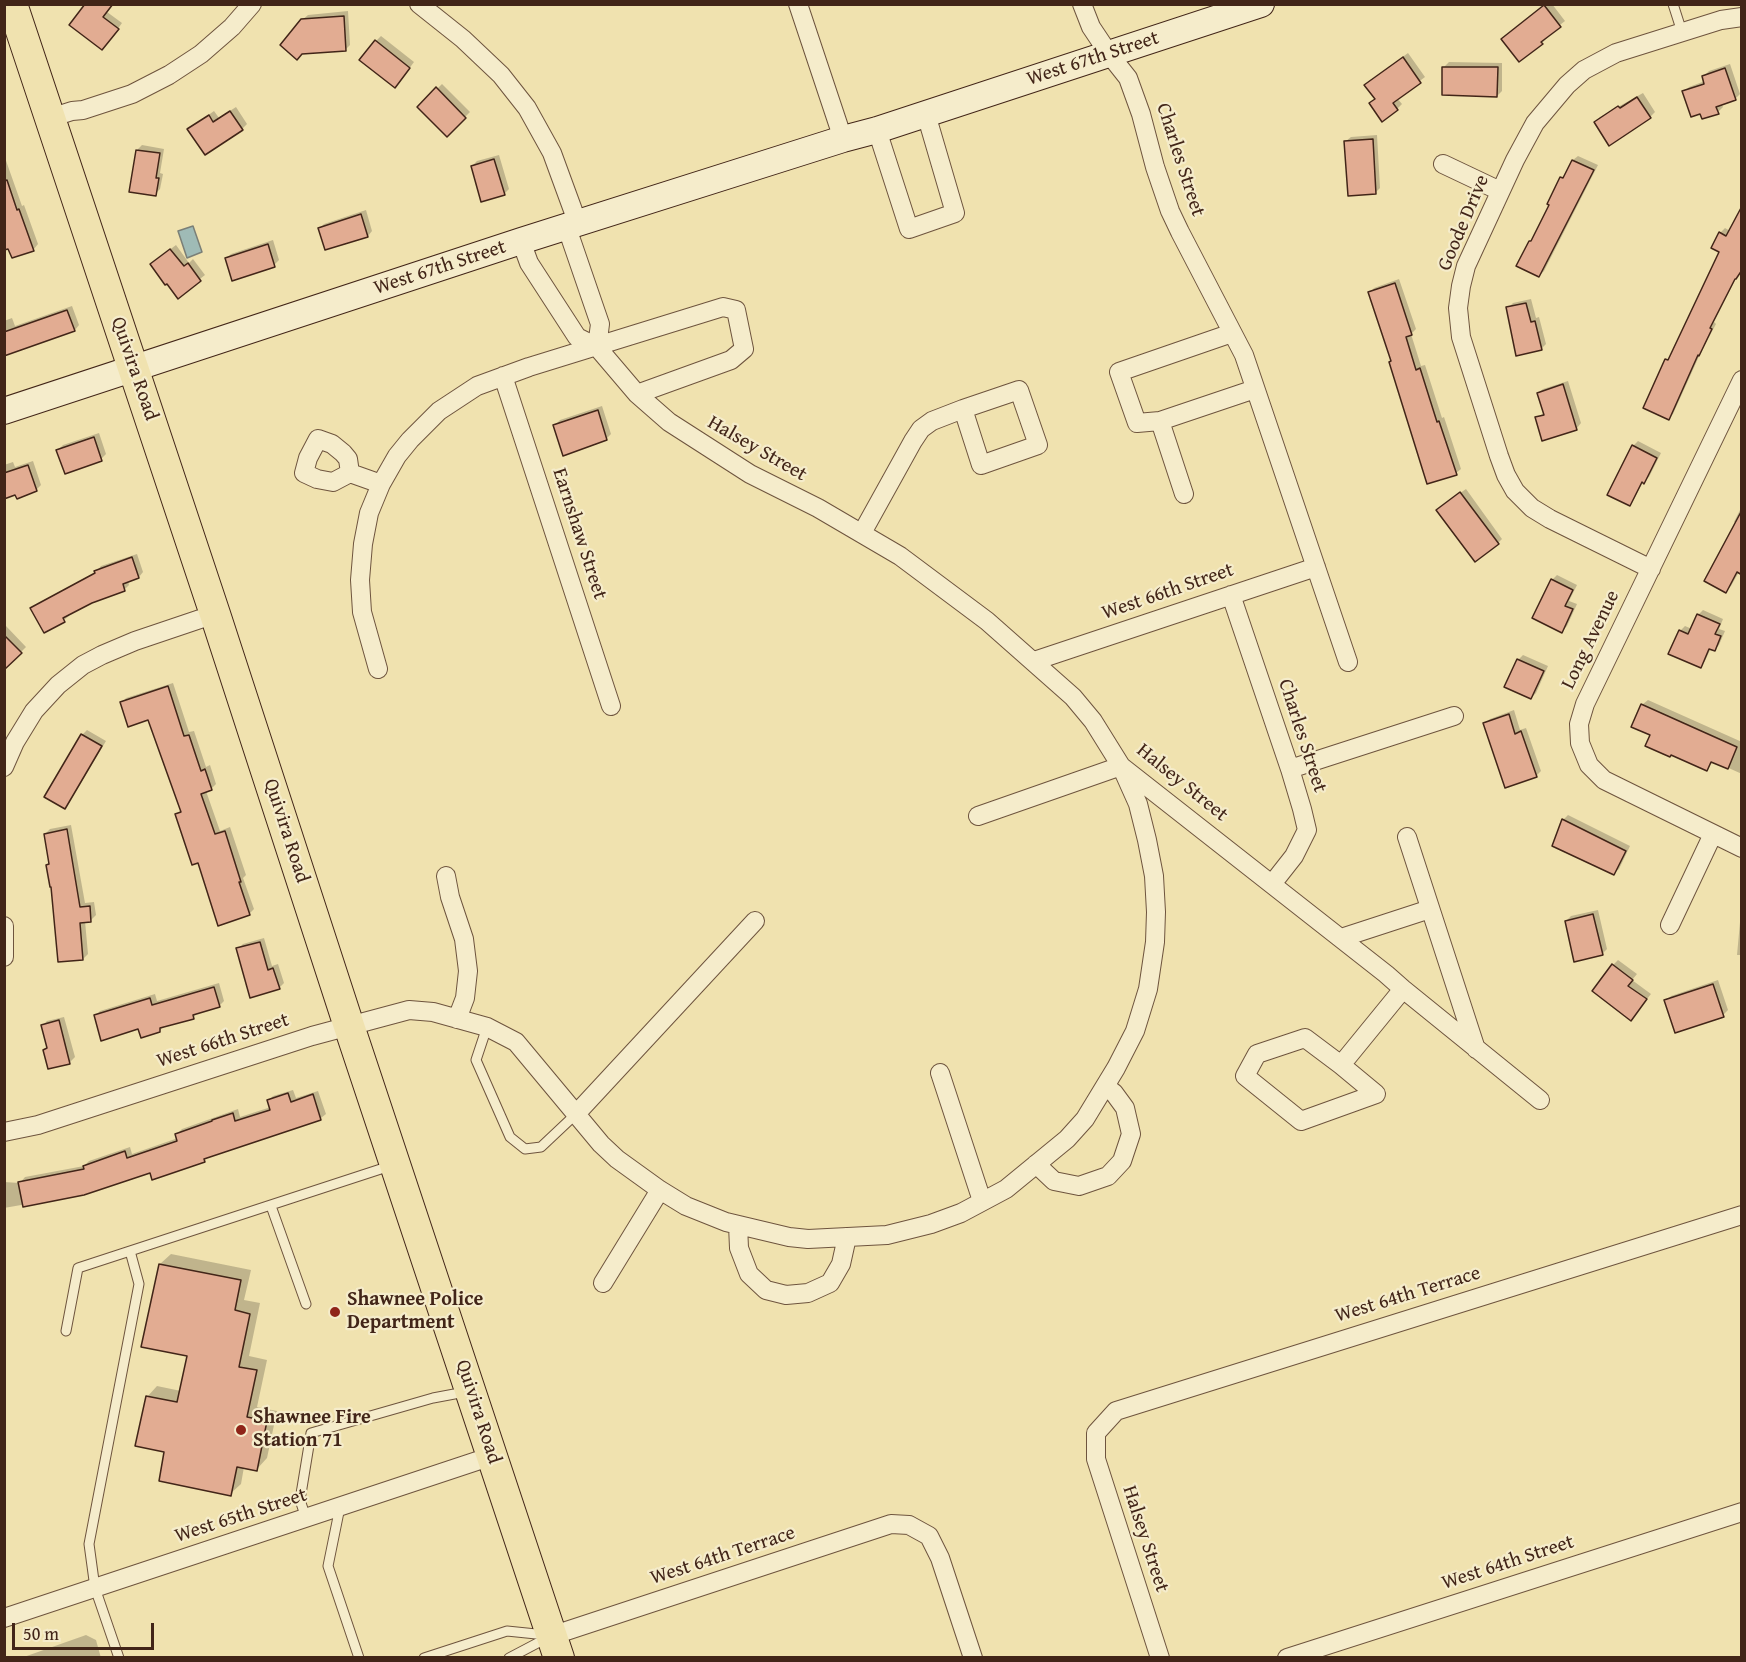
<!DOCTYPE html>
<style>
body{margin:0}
#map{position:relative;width:1746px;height:1662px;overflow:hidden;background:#f0e2af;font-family:"Gentium Book Plus",serif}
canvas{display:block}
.frame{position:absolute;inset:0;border:6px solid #422518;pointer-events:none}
.scale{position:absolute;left:12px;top:1623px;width:142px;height:27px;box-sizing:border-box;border:3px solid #422518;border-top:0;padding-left:8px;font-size:18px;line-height:21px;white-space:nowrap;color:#422518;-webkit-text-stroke:4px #f5eccb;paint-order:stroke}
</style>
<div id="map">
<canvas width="1746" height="1662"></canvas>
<div class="frame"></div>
<div class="scale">50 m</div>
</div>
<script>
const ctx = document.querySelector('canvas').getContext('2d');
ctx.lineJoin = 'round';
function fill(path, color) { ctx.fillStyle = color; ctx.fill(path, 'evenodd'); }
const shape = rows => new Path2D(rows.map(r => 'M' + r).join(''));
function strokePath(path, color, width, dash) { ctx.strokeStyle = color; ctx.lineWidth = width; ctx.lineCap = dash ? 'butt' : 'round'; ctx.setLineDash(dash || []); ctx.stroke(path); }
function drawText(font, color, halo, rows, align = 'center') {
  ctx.font = font + ' "Gentium Book Plus",serif'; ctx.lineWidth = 4.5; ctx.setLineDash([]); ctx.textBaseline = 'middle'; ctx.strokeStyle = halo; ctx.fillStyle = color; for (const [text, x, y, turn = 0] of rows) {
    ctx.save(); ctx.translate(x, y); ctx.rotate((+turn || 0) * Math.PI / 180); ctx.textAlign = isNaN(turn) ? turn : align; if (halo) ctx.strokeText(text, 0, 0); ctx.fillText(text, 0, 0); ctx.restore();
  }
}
const water = shape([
 [193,226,202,252,187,258,178,231,193,226]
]);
fill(water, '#9fbbb6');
strokePath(water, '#7a7f77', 1.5);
fill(shape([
 [1546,4,1552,4,1565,21,1546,36,1547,38,1542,43,1519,60,1508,34],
 [348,11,350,45,345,50,302,20,308,15],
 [107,12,122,23,107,44,71,25],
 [381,36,414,62,400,81,376,41],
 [1408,53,1425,77,1397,98,1402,104,1397,109,1376,98,1371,80],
 [1449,62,1502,63,1502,91,1497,96,1444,67],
 [1730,64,1740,94,1735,99,1721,103,1723,107,1718,112,1684,92,1689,87,1705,81,1704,76,1709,71],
 [442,84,470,112,447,135,419,107],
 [1643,93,1655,112,1650,117,1595,122,1600,117],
 [236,107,247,124,242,129,189,129,214,111,219,118],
 [1377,135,1380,188,1376,192,1346,141,1351,137],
 [142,145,164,149,160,173,163,174,160,189,155,194,137,150],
 [4,155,22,206,24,205,38,244,34,249,13,257,9,247,4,249],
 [499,155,509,189,504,194,472,166,477,161],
 [1578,156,1598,165,1544,271,1539,276,1561,178,1567,173,1573,160],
 [1742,207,1742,271,1737,276,1714,322,1716,324,1701,352,1673,414,1668,418,1667,360,1671,355,1721,251,1720,233,1725,228,1730,231],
 [366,210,372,231,368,236,326,249,319,229,324,224],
 [273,240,279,260,274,265,226,259,231,254],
 [176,245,189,263,193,259,205,275,178,296,167,282,156,260],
 [1399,279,1416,329,1411,334,1421,366,1425,365,1442,418,1444,417,1461,469,1456,473,1392,360,1370,293,1374,288],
 [1531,299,1536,318,1539,317,1546,344,1541,349,1508,308,1513,303],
 [72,306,79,325,75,330,4,354,4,321,12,318,15,326],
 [1568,381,1581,423,1577,428,1543,439,1537,418,1545,412,1538,393,1543,389],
 [602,406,611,434,606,439,555,425,560,420],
 [99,433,106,454,101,459,58,450,63,445],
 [1638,441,1661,453,1649,477,1643,482,1634,499,1630,504,1633,446],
 [33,461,41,485,36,490,16,493,4,497,4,465,13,462,15,467],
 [1466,489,1502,539,1498,543,1443,505],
 [1742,506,1742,572,1739,572,1731,586,1726,591,1737,523,1734,522],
 [137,554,143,572,139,577,128,581,129,585,124,590,91,601,68,614,69,616,64,620,32,609,37,604,96,572,101,566],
 [1557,575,1577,585,1569,601,1577,604,1567,626,1562,631,1552,580],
 [1703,610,1723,619,1719,629,1725,631,1719,645,1714,650,1711,648,1705,661,1701,666,1680,631,1685,626,1692,629,1698,615],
 [6,626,26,647,9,664,4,663],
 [1523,655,1548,666,1536,693,1531,698,1518,660],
 [173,683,189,732,194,731,206,767,210,765,216,784,211,789,206,791,220,831,230,827,246,875,243,878,254,909,249,914,199,861,177,814,181,810,149,718,122,703,126,698],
 [1648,700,1742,742,1742,774,1713,761,1707,770,1652,735,1633,726,1643,704],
 [1514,710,1520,730,1526,728,1541,771,1536,776,1485,723,1490,719],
 [87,730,106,741,69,803,64,807,82,735],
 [1568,815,1630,846,1619,869,1614,873,1554,845,1563,820],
 [71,825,85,903,94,902,96,915,91,920,85,921,88,954,83,959,52,885,47,865,50,863,45,834,50,829],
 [1598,910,1607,949,1602,954,1566,921,1571,916],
 [1742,920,1742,955,1737,955,1740,922],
 [264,938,272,966,278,964,284,983,279,988,238,949,243,944],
 [1618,960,1637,974,1632,980,1651,994,1635,1014,1613,965],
 [1718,980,1728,1010,1723,1015,1666,1001,1671,996],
 [219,983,224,1001,219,1006,198,1012,193,1018,165,1026,160,1030,95,1016,100,1011,155,994,157,1001],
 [64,1017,75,1057,70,1062,49,1068,44,1050,48,1047,42,1026,47,1021],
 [293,1090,296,1098,318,1091,326,1114,321,1118,209,1155,204,1161,151,1171,84,1194,4,1208,4,1182,20,1183,25,1177,84,1166,89,1161,130,1147,132,1154,178,1138,177,1134,182,1129,238,1109,240,1117,271,1107,268,1101,273,1096],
 [171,1254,251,1270,244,1300,260,1303,249,1356,267,1360,257,1407,277,1411,267,1458,257,1469,244,1467,241,1484,230,1494,166,1451,147,1397,157,1386,181,1391,189,1355,160,1264],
 [86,1635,96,1640,101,1658,21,1658]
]), '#0003');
const building = shape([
 [85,4,113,4,103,17,119,29,102,50,69,25,85,4],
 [1544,5,1561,27,1541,42,1543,44,1519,62,1501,39,1544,5],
 [344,16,346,51,302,54,297,60,280,45,301,19,344,16],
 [375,40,410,68,395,88,359,60,375,40],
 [1403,57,1421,83,1393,103,1398,110,1382,122,1369,103,1375,99,1364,85,1403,57],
 [1442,67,1498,67,1497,97,1442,95,1442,67],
 [1725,68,1736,100,1716,107,1719,114,1702,119,1700,114,1691,117,1682,91,1704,84,1702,76,1725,68],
 [436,87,466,118,447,137,417,107,436,87],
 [1637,97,1651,118,1609,146,1594,122,1618,106,1620,108,1637,97],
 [230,111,243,130,205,155,187,129,209,115,213,122,230,111],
 [1373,139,1376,194,1348,196,1344,141,1373,139],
 [136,150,160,153,156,178,159,178,156,196,129,192,136,150],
 [494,159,505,195,481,202,471,166,494,159],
 [1572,160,1594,170,1539,277,1516,266,1529,241,1531,241,1549,205,1547,204,1560,177,1563,178,1572,160],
 [7,180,17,210,19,209,34,251,12,258,8,249,4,250,4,181,7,180],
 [1742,206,1742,270,1736,279,1735,279,1710,328,1712,329,1699,356,1698,355,1669,420,1643,408,1665,359,1668,360,1719,252,1711,248,1719,232,1726,236,1742,206],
 [361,214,368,237,325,250,318,228,361,214],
 [268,244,275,267,232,281,225,258,268,244],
 [170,249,184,266,188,263,201,281,178,299,167,284,165,285,150,264,170,249],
 [1395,283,1412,335,1406,337,1416,370,1420,368,1437,422,1439,421,1457,475,1427,484,1389,362,1391,361,1368,292,1395,283],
 [1526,303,1531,322,1535,321,1542,350,1516,356,1506,307,1526,303],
 [67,310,75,331,4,356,4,332,67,310],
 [1563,384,1577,430,1542,441,1535,417,1544,415,1537,393,1563,384],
 [598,410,607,440,563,456,553,425,598,410],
 [94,437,102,461,65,474,56,450,94,437],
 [1632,445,1657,458,1644,484,1642,482,1630,506,1607,495,1632,445],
 [28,465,37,491,17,499,15,495,4,499,4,473,28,465],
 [1460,492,1499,544,1475,562,1436,510,1460,492],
 [1742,510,1742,575,1737,572,1726,593,1704,581,1742,510],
 [132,557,139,578,123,584,125,591,92,603,63,618,65,622,44,633,30,608,95,573,94,571,132,557],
 [1551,579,1573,590,1565,606,1573,609,1562,633,1532,618,1551,579],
 [1697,614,1720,624,1715,634,1721,636,1715,651,1709,649,1701,668,1668,654,1679,630,1688,634,1697,614],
 [4,635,22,653,4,670,4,635],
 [1517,659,1544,671,1531,699,1504,687,1517,659],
 [168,686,184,736,189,735,201,771,205,769,212,790,201,794,215,834,225,831,241,882,239,882,250,915,218,926,198,863,192,865,175,814,181,812,148,720,128,727,120,702,168,686],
 [1641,704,1737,747,1728,769,1711,762,1707,771,1671,755,1670,757,1645,746,1650,735,1631,727,1641,704],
 [1509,714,1515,734,1521,731,1537,777,1505,788,1483,723,1509,714],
 [81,734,102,746,65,809,44,797,81,734],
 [1562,819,1626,851,1614,875,1552,846,1562,819],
 [67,829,80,907,90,906,91,922,80,923,83,960,58,962,51,887,50,887,46,865,49,864,44,834,67,829],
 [1593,914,1603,955,1574,962,1565,921,1593,914],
 [260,942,268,970,273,968,280,989,250,998,236,948,260,942],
 [1612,964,1633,980,1628,986,1647,999,1631,1021,1592,991,1612,964],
 [1713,984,1724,1017,1675,1033,1664,1000,1713,984],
 [214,987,220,1007,193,1015,194,1019,160,1028,160,1032,141,1038,138,1029,101,1041,94,1015,150,998,152,1005,214,987],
 [59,1020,70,1064,48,1069,43,1050,47,1048,41,1025,59,1020],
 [288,1093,291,1102,313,1094,321,1120,204,1159,205,1162,152,1180,150,1173,84,1195,23,1207,18,1182,84,1169,83,1166,125,1151,127,1158,177,1141,175,1134,212,1121,212,1120,233,1113,235,1121,270,1110,267,1100,288,1093],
 [159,1264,241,1280,235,1310,250,1314,239,1367,257,1370,247,1417,267,1421,257,1471,237,1467,231,1496,159,1481,164,1452,135,1446,146,1396,177,1402,187,1356,141,1347,159,1264]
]);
fill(building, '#e2ac92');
strokePath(building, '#422518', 1.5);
const lane = shape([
 [1673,4,1682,32],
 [487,1027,476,1060,510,1137,525,1149,541,1147,576,1114],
 [271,1206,306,1304],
 [66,1331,78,1268,390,1166],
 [340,1507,328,1566,359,1658],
 [306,1518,300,1500,311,1433,433,1398,465,1392],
 [119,1658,95,1588,89,1544,139,1284,130,1251],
 [424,1658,507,1631,546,1635],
 [509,1658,547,1638]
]);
const street = shape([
 [419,4,463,39,501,75,527,108,552,153,578,224],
 [798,4,843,139],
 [1082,4,1091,27,1109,54,1128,78,1141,114,1155,167,1170,211,1180,232,1244,355,1348,662],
 [50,118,72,111,83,110,132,94,169,75,201,54,232,27,252,4],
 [877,130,909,229,955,213,926,114],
 [1443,164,1500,191],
 [567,228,600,324,597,347],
 [521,241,529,263,577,337,597,347,637,394,669,422,750,474,818,508,900,556,987,621,1073,697,1093,721,1121,766,1386,974,1403,989,1540,1100],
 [503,376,611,706],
 [1742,380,1585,704,1579,724,1580,743,1589,765,1604,780,1742,848],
 [1160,421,1137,423,1119,372,1232,333],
 [350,473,348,459,343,453,332,444,318,439,308,458,304,473,317,479,333,482,350,473,381,484],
 [1184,494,1160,421,1255,389],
 [862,533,913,441,921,429,932,421,963,409,981,465,1038,445,1019,390,963,409],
 [1651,569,1550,519,1532,508,1515,491,1506,475,1499,456,1461,337,1458,308,1461,286,1466,266,1515,160,1535,123,1567,85,1584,70,1616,53,1721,20,1742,17],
 [1231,595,1290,769,1302,809,1307,830,1294,856,1272,884],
 [1034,661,1316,567],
 [378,669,362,612,360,580,363,544,369,513,381,484,397,456,410,440,439,411,477,386,529,367,723,307,736,310,744,349,731,360,637,394],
 [4,767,15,742,34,711,58,685,83,665,102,655,135,641,215,614],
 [1290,769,1454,716],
 [1407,837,1476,1049],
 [446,876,450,897,464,939,468,971,465,998,457,1019],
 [1670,925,1713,834],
 [4,926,4,957],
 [1341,938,1430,909],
 [1341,1065,1376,1094,1301,1121,1245,1076,1257,1054,1305,1038,1341,1065,1403,989],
 [940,1073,982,1201],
 [576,1114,755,921],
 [4,1132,38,1125,312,1036,409,1010,433,1012,487,1027,516,1042,601,1144,617,1159,660,1190,686,1206,726,1222,789,1237,808,1239,887,1235,931,1224,961,1213,1006,1189,1067,1139,1085,1119,1116,1068,1135,1031,1148,989,1155,942,1156,912,1154,876,1147,840,1138,804,1121,766,978,816],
 [1036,1164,1054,1181,1079,1186,1108,1176,1122,1161,1131,1134,1125,1108,1114,1093,1105,1086],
 [738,1225,739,1248,749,1274,766,1290,786,1295,808,1293,830,1283,841,1264,847,1237],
 [603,1283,660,1190],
 [4,1618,492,1456],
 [551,1636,891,1524,909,1525,929,1536,940,1558,973,1658],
 [1160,1658,1096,1459,1096,1433,1116,1411,1742,1215],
 [1287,1658,1742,1512]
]);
const secondary = shape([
 [4,411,521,241,843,139,877,130,1261,4]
]);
const primary = shape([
 [12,4,215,614,349,1026,559,1658]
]);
strokePath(lane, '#6e543e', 11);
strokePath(street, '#6e543e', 20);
strokePath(secondary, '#422518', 28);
strokePath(primary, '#422518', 32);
strokePath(lane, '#f5eccb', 9);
strokePath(street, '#f5eccb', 18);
strokePath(secondary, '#f5eccb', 26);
strokePath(primary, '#f0e2af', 30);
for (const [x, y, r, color] of [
 [335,1312,6,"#8f2418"],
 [241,1430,6,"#8f2418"]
]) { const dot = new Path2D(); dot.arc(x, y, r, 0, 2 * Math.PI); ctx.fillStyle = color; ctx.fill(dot); strokePath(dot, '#f5eccb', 2); }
drawText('20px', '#422518', '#f5eccb', [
 ["West 67th Street",1093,59,-18],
 ["Charles Street",1180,160,72],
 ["Goode Drive",1464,223,-67],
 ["West 67th Street",440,268,-18],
 ["Quivira Road",134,369,71],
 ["Halsey Street",757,449,30],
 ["Earnshaw Street",579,534,72],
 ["West 66th Street",1168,592,-19],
 ["Long Avenue",1591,640,-64],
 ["Charles Street",1302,736,72],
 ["Halsey Street",1182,783,39],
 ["Quivira Road",286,831,72],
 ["West 66th Street",223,1041,-18],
 ["West 64th Terrace",1408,1295,-17],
 ["Quivira Road",478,1412,72],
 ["West 65th Street",241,1516,-18],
 ["Halsey Street",1145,1539,72],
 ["West 64th Terrace",723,1556,-18],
 ["West 64th Street",1508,1563,-18]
]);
drawText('bold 20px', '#422518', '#f5eccb', [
 ["Shawnee Police",347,1300],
 ["Department",347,1323],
 ["Shawnee Fire",253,1418],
 ["Station 71",253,1441]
], 'left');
</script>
